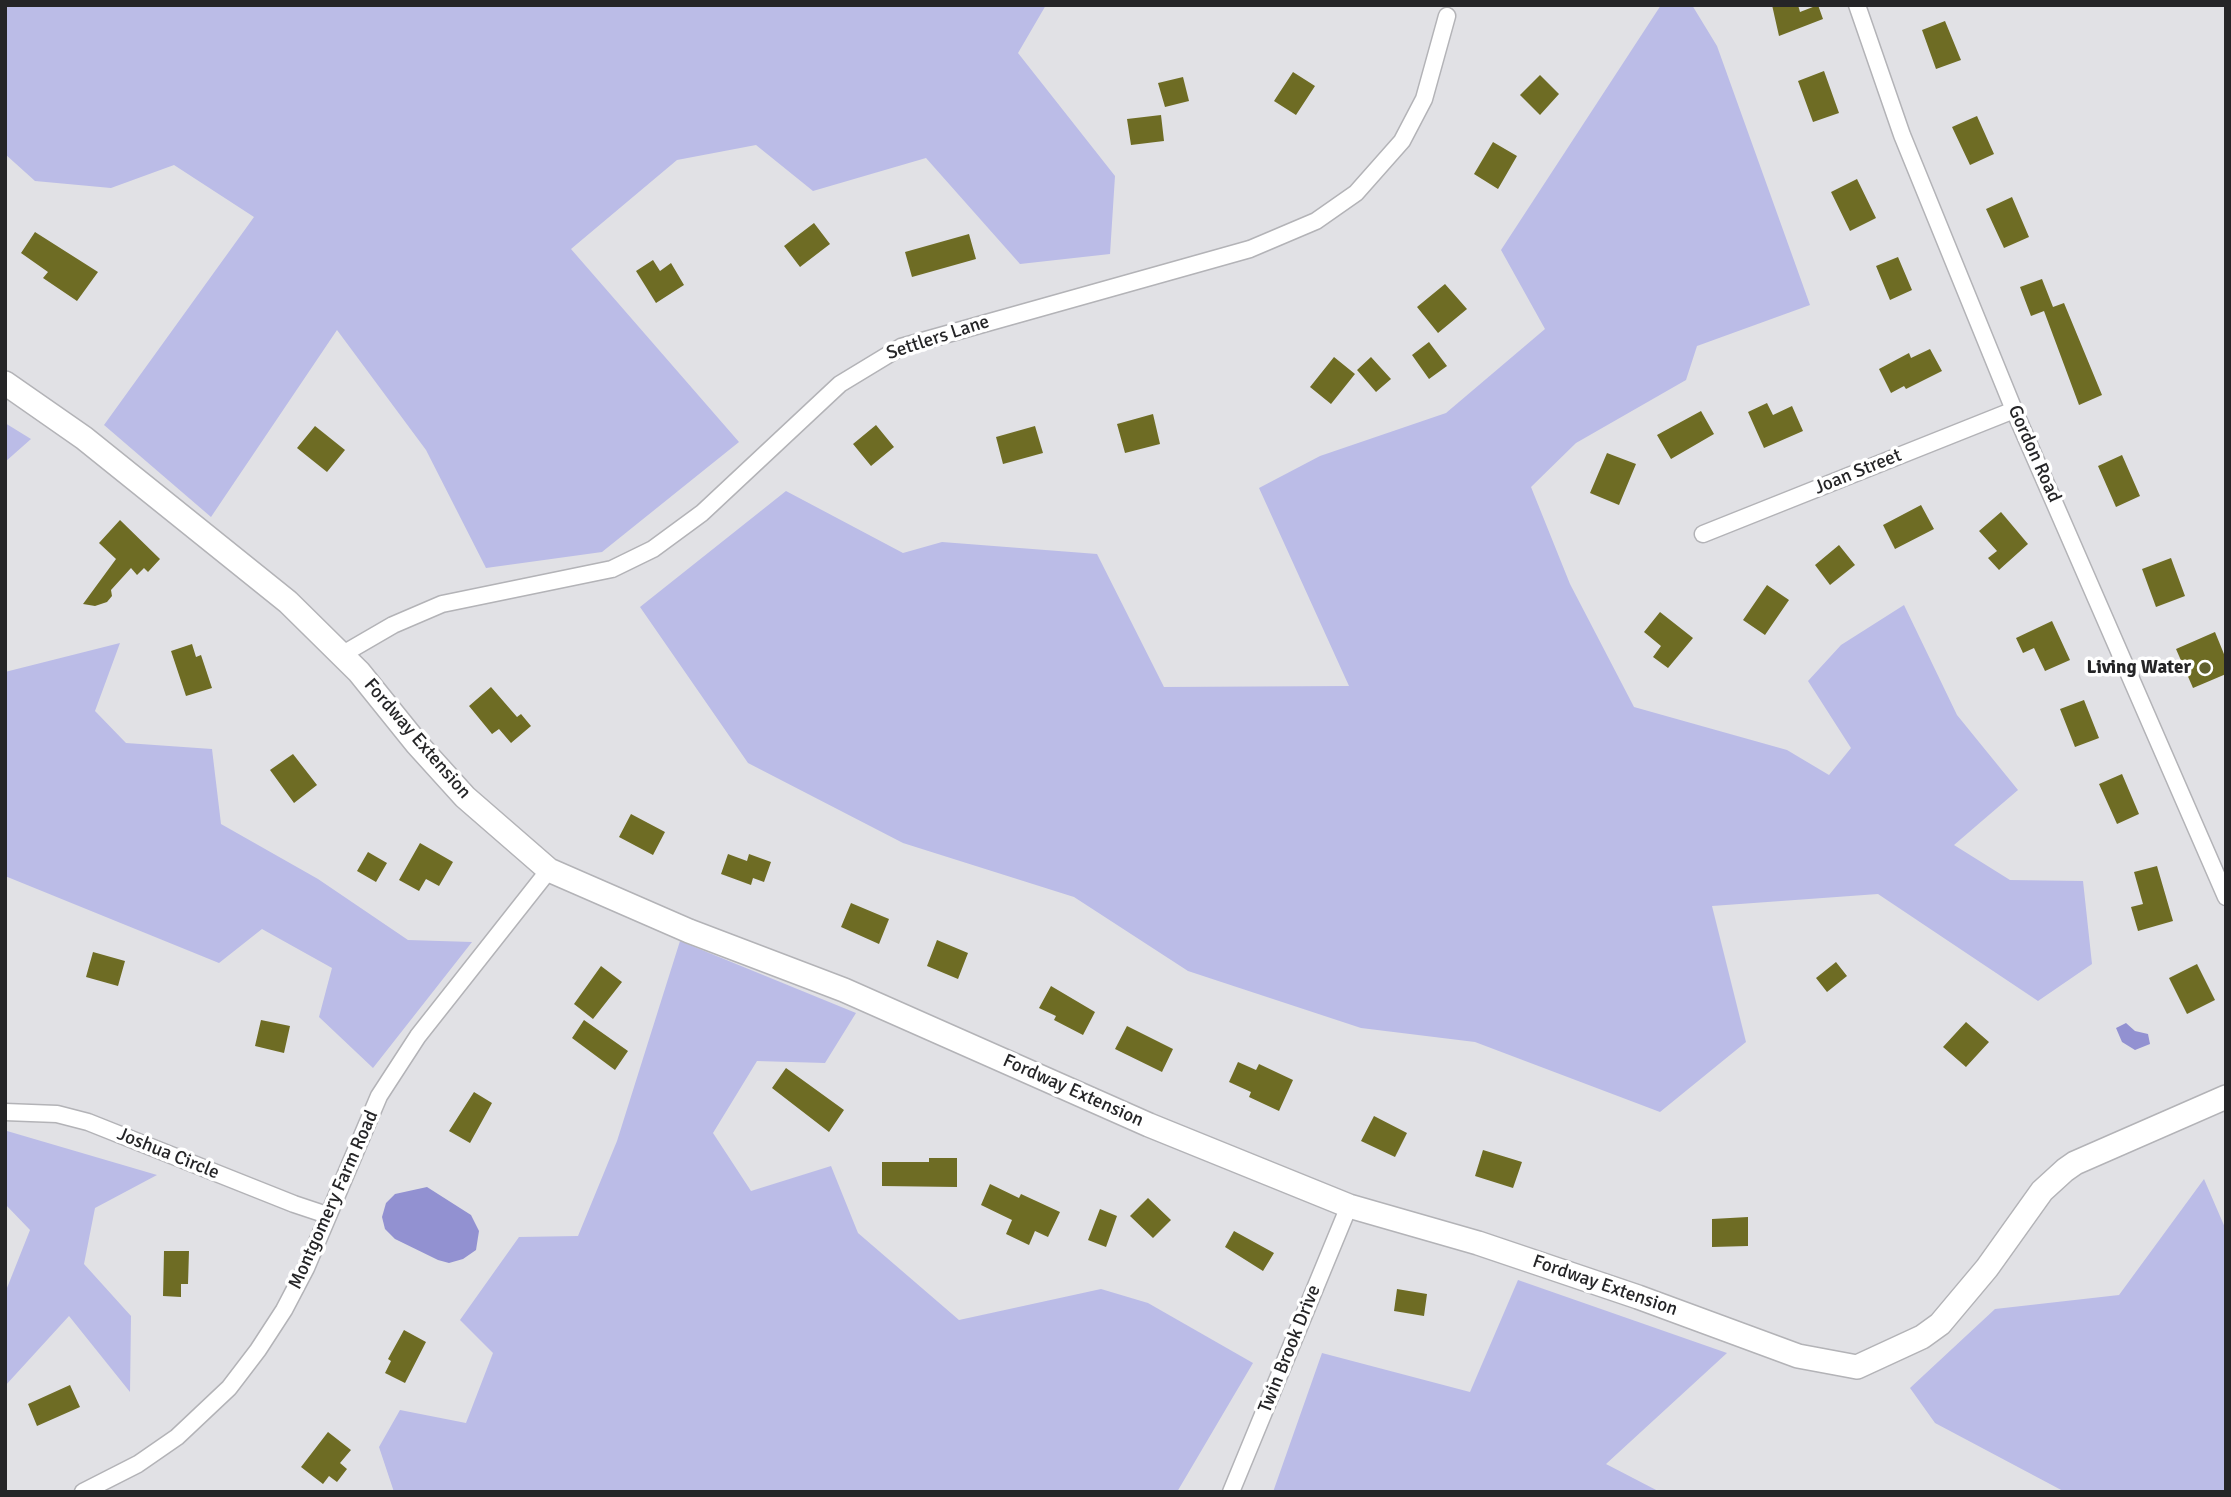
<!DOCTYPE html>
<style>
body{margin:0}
#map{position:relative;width:2231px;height:1497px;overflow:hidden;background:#e1e1e5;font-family:Signika,sans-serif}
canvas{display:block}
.frame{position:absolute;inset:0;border:7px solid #252527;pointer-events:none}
</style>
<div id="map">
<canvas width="2231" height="1497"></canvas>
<div class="frame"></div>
</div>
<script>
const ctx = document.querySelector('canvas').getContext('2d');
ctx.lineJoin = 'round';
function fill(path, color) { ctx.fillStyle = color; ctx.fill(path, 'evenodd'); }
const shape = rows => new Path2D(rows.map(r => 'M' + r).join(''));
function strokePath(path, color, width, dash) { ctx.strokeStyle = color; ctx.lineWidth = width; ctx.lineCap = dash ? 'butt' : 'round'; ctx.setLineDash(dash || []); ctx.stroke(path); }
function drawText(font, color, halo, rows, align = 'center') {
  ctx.font = font + ' Signika,sans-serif'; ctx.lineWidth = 7; ctx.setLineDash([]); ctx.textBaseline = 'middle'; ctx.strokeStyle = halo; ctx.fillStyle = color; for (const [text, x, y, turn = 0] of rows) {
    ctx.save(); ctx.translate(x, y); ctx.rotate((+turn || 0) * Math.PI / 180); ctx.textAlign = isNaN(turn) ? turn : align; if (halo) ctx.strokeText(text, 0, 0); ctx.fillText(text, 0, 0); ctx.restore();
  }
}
fill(shape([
 [5,5,1046,5,1018,53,1115,176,1110,254,1020,264,926,158,813,191,756,145,677,160,571,249,739,442,602,552,486,568,426,450,337,330,211,517,104,425,254,217,174,165,111,188,35,181,5,154],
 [1661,5,1692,5,1717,46,1810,305,1697,346,1686,380,1576,443,1531,487,1570,584,1634,707,1787,750,1829,775,1851,748,1808,681,1841,645,1904,605,1957,715,2018,790,1954,845,2010,880,2083,881,2092,964,2038,1001,1878,894,1712,906,1746,1042,1660,1112,1475,1042,1361,1028,1188,971,1074,897,903,843,748,763,640,607,786,491,903,553,942,542,1097,554,1164,687,1349,686,1259,488,1320,456,1446,413,1545,329,1501,250],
 [5,423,31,439,5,462],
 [120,643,95,711,126,743,212,749,221,824,318,879,408,940,472,942,373,1068,319,1017,332,968,262,929,219,963,5,876,5,672],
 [680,941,856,1013,825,1063,757,1061,713,1133,751,1191,831,1166,858,1233,959,1320,1101,1289,1148,1303,1253,1363,1177,1492,394,1492,379,1447,400,1410,466,1423,493,1353,460,1320,519,1237,578,1236,617,1141],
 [7,1131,157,1175,95,1208,84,1264,131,1316,130,1392,69,1316,5,1386,5,1293,30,1230,5,1204],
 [2204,1179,2226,1230,2226,1492,2065,1492,1935,1423,1910,1388,1995,1309,2119,1295],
 [1518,1280,1727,1353,1606,1464,1660,1492,1273,1492,1322,1353,1470,1392]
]), '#bbbce7');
fill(shape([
 [2126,1023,2135,1031,2148,1034,2150,1044,2135,1050,2122,1042,2116,1028],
 [427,1187,471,1215,479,1231,476,1250,463,1259,449,1263,438,1260,395,1239,385,1229,382,1217,386,1203,395,1194]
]), '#9291d1');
fill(shape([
 [1772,5,1798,5,1800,12,1818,5,1823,19,1779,36],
 [1945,21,1961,60,1936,69,1922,30],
 [1824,71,1839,113,1813,122,1798,81],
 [1293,72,1315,86,1296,115,1274,101],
 [1540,75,1559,94,1540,115,1520,95],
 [1183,77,1189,101,1165,107,1158,83],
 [1161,115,1164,141,1131,145,1127,119],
 [1977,116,1994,154,1970,165,1952,127],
 [1493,142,1517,156,1498,189,1474,174],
 [1857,179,1876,218,1850,231,1831,192],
 [2012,197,2029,237,2004,248,1986,209],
 [814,223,830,244,800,267,784,246],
 [35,232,98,272,77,301,43,278,48,272,21,253],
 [969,234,976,259,912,277,905,252],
 [1898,257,1912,290,1890,300,1876,266],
 [653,260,660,271,671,263,684,285,656,303,636,271],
 [2042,279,2053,307,2064,303,2102,395,2079,405,2044,311,2031,316,2020,287],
 [1445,284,1467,309,1438,333,1417,307],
 [1429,342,1447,366,1429,379,1412,355],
 [1930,349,1942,371,1906,389,1904,386,1891,393,1879,369,1909,353,1911,358],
 [1334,357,1355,374,1331,404,1310,387],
 [1371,357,1391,379,1376,392,1357,370],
 [1767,403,1773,415,1792,406,1803,431,1764,448,1748,412],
 [1701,411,1714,434,1671,459,1657,435],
 [1153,414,1160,444,1125,453,1117,424],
 [876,425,894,447,871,466,853,444],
 [315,426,345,450,327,472,297,448],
 [1035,426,1043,453,1003,464,996,437],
 [1607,453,1636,464,1619,505,1590,493],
 [2122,455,2140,496,2116,507,2098,466],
 [1921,505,1934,529,1895,549,1883,525],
 [2001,512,2028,544,1999,570,1988,558,1997,551,1979,531],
 [120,520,160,559,148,572,144,568,137,575,131,568,111,590,112,596,107,602,95,606,83,604,116,559,99,543],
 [1839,545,1855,565,1830,585,1815,565],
 [2171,558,2185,596,2156,607,2142,569],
 [1767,585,1789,600,1765,635,1743,620],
 [1660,612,1693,638,1668,668,1653,657,1661,646,1644,632],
 [2052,621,2070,660,2045,671,2034,648,2023,653,2016,638],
 [2215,632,2226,659,2226,674,2193,688,2176,649],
 [192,644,196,657,201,655,212,688,186,696,171,651],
 [491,687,517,717,521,714,531,726,511,743,499,729,492,734,469,706],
 [2084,700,2099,738,2075,747,2060,709],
 [293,754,317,785,294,803,270,770],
 [2122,774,2139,814,2117,824,2099,784],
 [631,814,665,832,653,855,619,837],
 [420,843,453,862,439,886,426,879,419,891,399,880],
 [368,852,387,863,376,882,357,871],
 [728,854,747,861,749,854,771,862,764,882,753,878,751,885,721,874],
 [2157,866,2173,921,2138,931,2131,907,2143,904,2134,872],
 [851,903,889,919,879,944,841,927],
 [937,940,968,953,958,979,927,966],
 [93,952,125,961,118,986,86,977],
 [1836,962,1847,976,1827,992,1816,978],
 [2197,964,2215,1000,2187,1014,2169,978],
 [601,966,622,982,593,1019,574,1004],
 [1051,986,1095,1012,1083,1035,1054,1020,1056,1016,1039,1008],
 [261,1020,290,1026,284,1053,255,1046],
 [584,1020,628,1051,615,1070,572,1038],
 [1966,1022,1989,1042,1966,1067,1943,1047],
 [1127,1026,1173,1049,1162,1072,1115,1049],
 [1238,1062,1256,1070,1259,1064,1293,1080,1279,1111,1249,1097,1251,1092,1229,1082],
 [786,1068,844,1110,829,1132,772,1088],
 [474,1092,492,1103,470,1143,449,1131],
 [1374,1116,1407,1133,1395,1157,1361,1141],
 [1483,1150,1522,1162,1513,1188,1475,1176],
 [929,1158,957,1158,957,1187,882,1186,882,1162,929,1162],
 [990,1184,1019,1198,1021,1194,1060,1212,1048,1237,1035,1231,1029,1245,1006,1234,1012,1220,981,1205],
 [1148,1198,1171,1220,1153,1238,1130,1216],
 [1100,1209,1117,1216,1106,1247,1088,1240],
 [1748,1217,1748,1246,1712,1247,1712,1219],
 [1234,1231,1274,1253,1263,1271,1225,1247],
 [164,1251,189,1251,188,1284,181,1284,181,1297,163,1296],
 [1397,1289,1427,1294,1424,1316,1394,1311],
 [404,1330,426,1342,405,1383,385,1373,391,1361,388,1359],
 [70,1385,80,1407,37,1426,28,1404],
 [328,1432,351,1450,340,1463,347,1469,337,1482,329,1476,323,1484,301,1467]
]), '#6e6c24');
const street = shape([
 [1857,5,1902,135,2014,410,2226,897],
 [1703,534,2014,410],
 [343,654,393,625,442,604,612,569,653,549,702,513,840,384,901,347,1250,249,1316,221,1356,193,1402,141,1424,99,1447,16],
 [5,1112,57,1114,88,1122,294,1204,327,1215],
 [83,1492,138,1464,177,1437,229,1388,258,1350,284,1310,306,1268,379,1096,418,1036,549,870],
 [1231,1492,1349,1206]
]);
const secondary = shape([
 [5,383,84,438,288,602,359,672,417,744,465,797,549,870,689,931,844,990,1149,1125,1349,1206,1478,1243,1638,1297,1798,1356,1857,1367,1922,1337,1940,1324,1987,1268,2042,1191,2065,1170,2075,1163,2226,1097]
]);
strokePath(street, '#b3b3b7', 19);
strokePath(secondary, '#b3b3b7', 26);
strokePath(street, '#fff', 16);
strokePath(secondary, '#fff', 23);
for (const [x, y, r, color] of [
 [2205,668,7,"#61602d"]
]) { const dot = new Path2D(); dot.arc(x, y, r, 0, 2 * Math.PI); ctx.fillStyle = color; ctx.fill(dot); strokePath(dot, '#fff', 2.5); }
drawText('19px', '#252527', '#fff', [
 ["Settlers Lane",938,338,-18],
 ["Gordon Road",2034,454,66],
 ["Joan Street",1858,472,-22],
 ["Fordway Extension",417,739,49],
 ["Fordway Extension",1073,1091,24],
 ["Joshua Circle",168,1154,22],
 ["Montgomery Farm Road",334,1200,-66],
 ["Fordway Extension",1605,1286,19],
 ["Twin Brook Drive",1290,1349,-68]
]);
drawText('bold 19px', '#252527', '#fff', [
 ["Living Water",2191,668]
], 'right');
</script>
